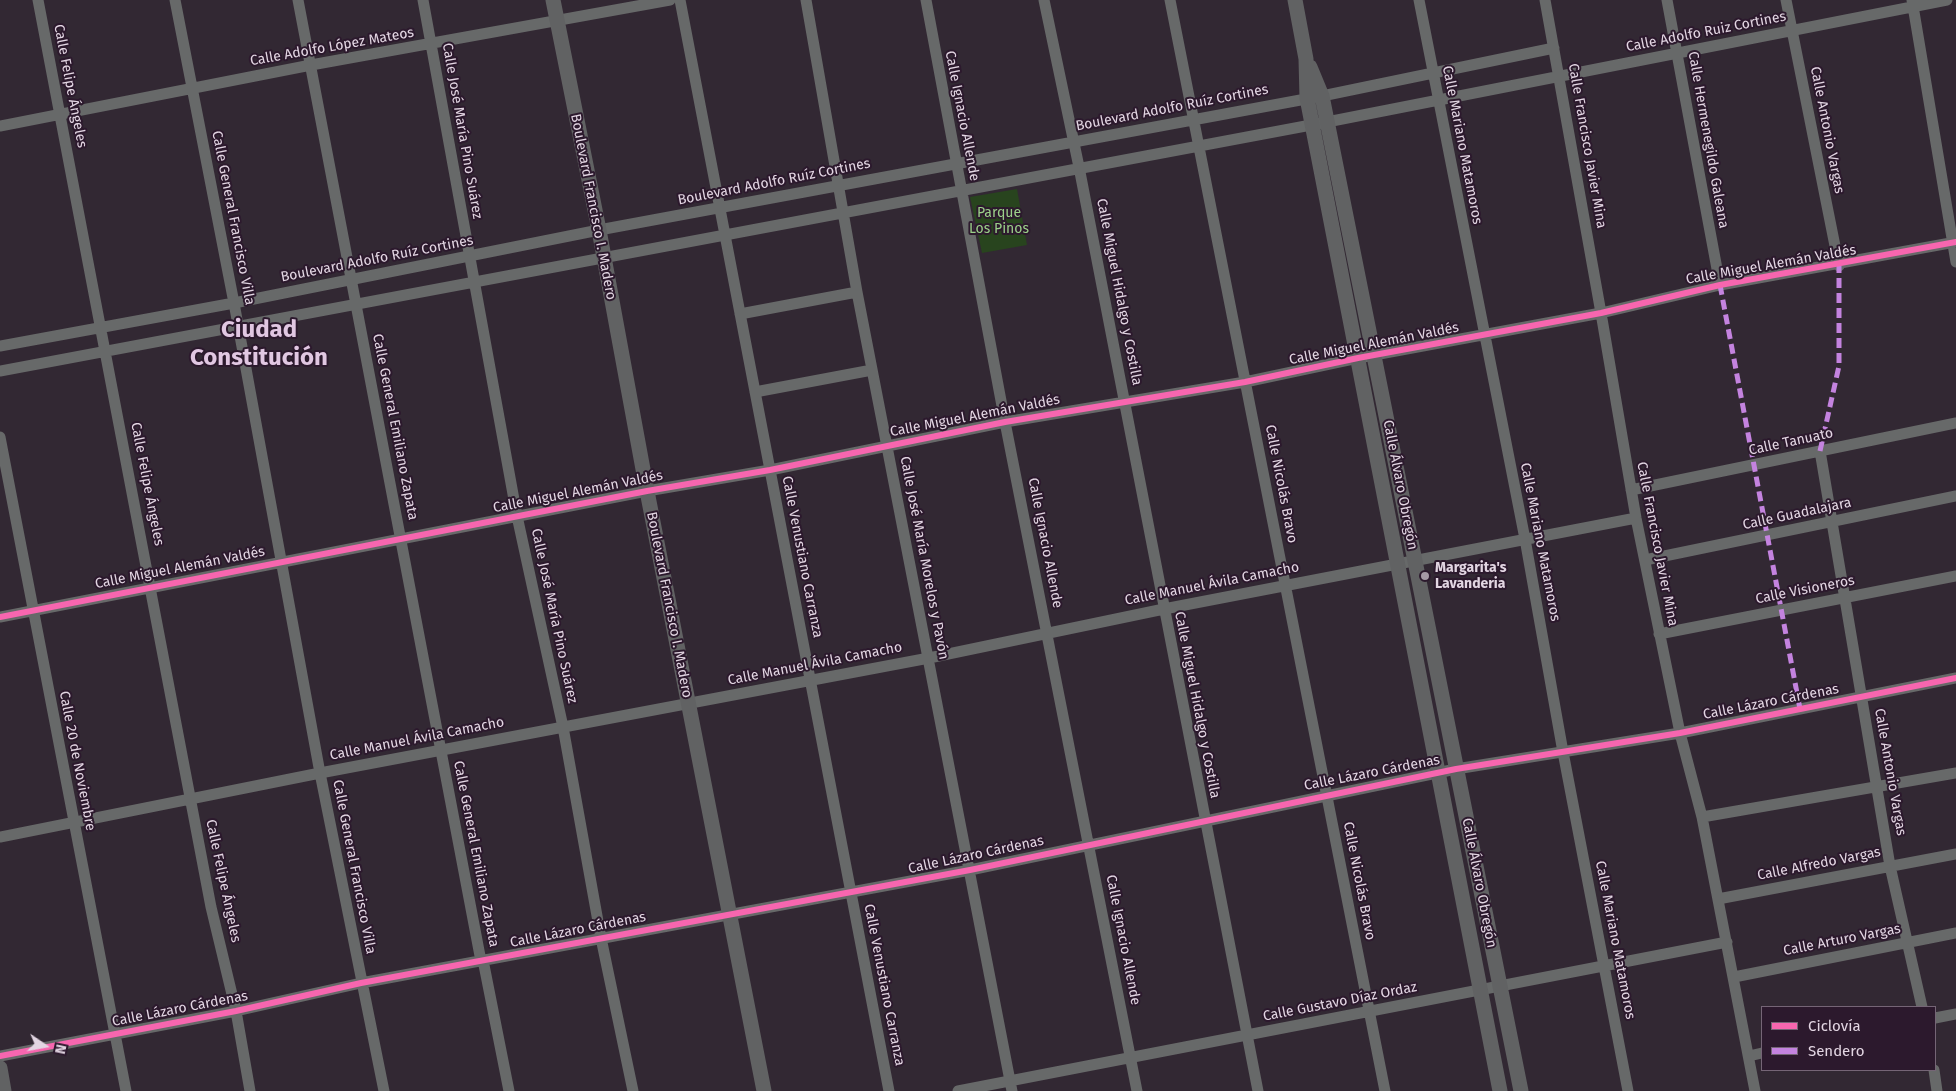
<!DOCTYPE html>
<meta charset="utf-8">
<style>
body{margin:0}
#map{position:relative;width:1956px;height:1091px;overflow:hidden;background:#322833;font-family:"Fira Sans",sans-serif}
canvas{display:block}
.legend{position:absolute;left:1761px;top:1006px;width:175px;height:65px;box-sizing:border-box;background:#2c192d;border:1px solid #756576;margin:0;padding:6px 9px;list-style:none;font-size:15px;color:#e3d6e3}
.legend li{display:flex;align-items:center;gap:10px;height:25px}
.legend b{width:25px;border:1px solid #756576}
.north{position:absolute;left:20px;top:1021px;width:50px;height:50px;-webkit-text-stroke:4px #2c192d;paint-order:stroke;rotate:102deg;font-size:14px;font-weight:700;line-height:20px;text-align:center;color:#e3d6e3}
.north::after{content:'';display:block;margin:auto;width:18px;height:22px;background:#e3d6e3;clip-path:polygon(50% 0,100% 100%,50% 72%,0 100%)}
</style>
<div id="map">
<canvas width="1956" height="1091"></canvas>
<ul class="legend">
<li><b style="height:6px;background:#f766af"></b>Ciclovía</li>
<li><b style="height:6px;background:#c483df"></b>Sendero</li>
</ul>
<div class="north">N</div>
</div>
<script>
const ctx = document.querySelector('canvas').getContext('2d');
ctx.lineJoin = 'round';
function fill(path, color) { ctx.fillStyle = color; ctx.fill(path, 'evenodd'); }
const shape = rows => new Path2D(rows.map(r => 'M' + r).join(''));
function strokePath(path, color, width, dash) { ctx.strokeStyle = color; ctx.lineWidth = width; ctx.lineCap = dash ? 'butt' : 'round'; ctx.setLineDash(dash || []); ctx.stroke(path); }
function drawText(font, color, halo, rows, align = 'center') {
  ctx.font = font + ' "Fira Sans",sans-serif'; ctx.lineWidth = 4; ctx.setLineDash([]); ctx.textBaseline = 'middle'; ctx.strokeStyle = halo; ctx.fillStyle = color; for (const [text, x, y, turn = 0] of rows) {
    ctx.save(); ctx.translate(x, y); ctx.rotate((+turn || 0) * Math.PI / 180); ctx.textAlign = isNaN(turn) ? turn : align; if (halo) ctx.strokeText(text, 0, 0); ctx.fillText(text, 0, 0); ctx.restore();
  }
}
fill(shape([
 [1017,189,1027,245,982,253,970,197]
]), '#28441e');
strokePath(shape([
 [38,0,211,907,236,1011,250,1091],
 [175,0,234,303,320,773,384,1091],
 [298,0,481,961,483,960,509,1091],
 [423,0,517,516,563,727,601,938,633,1091],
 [680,0,889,1091],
 [806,0,857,292,1012,1091],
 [926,0,1005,422,1137,1091],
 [1044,0,1079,167,1258,1091],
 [1170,0,1385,1091],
 [1419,0,1525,539,1563,752,1628,1091],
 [1545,0,1601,313,1636,518,1680,733,1702,817,1755,1091],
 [1667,0,1720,285],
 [1786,0,1839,266],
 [1912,0,1956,262],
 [0,126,311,65,670,0],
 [740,314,857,292],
 [0,346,234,303,599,230,1322,96,1554,48],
 [0,371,1327,122,1947,0],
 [755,392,872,370],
 [0,437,126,1091],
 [1820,451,1890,866,1922,1007],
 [1631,490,1956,423],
 [1645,560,1956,496],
 [0,617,647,491,770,470,1005,422,1245,382,1358,358,1601,313,1720,285,1956,242],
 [1659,634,1956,576],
 [1702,817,1956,773],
 [0,837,320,773,929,658,1164,609,1636,518],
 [1718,899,1956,854],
 [1734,977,1956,933],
 [1935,1018,1956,1014],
 [0,1056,236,1011,361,983,970,870,1456,769,1680,733,1956,678],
 [1749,1056,1762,1053],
 [1934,1070,1937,1091],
 [958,1091,1727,942]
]), '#676969', 11);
strokePath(shape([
 [553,0,599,230,647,491,764,1091],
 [1295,0,1306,59,1307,98,1500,1091],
 [1310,67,1322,96,1521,1091],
 [0,1068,4,1091]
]), '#616263', 15);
strokePath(shape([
 [1720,285,1800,709],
 [1820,451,1839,366,1839,266]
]), '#c483df', 5, [10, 5]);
strokePath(shape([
 [0,617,647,491,770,470,1005,422,1245,382,1358,358,1601,313,1720,285,1956,242],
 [0,1056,236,1011,361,983,970,870,1456,769,1680,733,1956,678]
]), '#f766af', 6);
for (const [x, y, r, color] of [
 [1425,576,5,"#a599a5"]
]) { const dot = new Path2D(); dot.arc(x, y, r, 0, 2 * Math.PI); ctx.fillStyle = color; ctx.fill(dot); strokePath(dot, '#2c192d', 2); }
drawText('14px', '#e3d6e3', '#2c192d', [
 ["Calle Adolfo Ruiz Cortines",1706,32,-11],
 ["Calle Adolfo López Mateos",332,47,-10],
 ["Calle Felipe Ángeles",70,86,79],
 ["Boulevard Adolfo Ruíz Cortines",1172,108,-11],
 ["Calle Ignacio Allende",962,116,79],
 ["Calle Antonio Vargas",1827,130,79],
 ["Calle José María Pino Suárez",462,131,80],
 ["Calle Hermenegildo Galeana",1708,140,80],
 ["Calle Mariano Matamoros",1462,145,79],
 ["Calle Francisco Javier Mina",1587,146,80],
 ["Boulevard Adolfo Ruíz Cortines",774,182,-11],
 ["Boulevard Francisco I. Madero",593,207,79],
 ["Calle General Francisco Villa",233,218,79],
 ["Boulevard Adolfo Ruíz Cortines",377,259,-11],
 ["Calle Miguel Alemán Valdés",1771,265,-10],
 ["Calle Miguel Hidalgo y Costilla",1119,292,79],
 ["Calle Miguel Alemán Valdés",1374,344,-11],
 ["Calle Miguel Alemán Valdés",975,416,-11],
 ["Calle General Emiliano Zapata",395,427,79],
 ["Calle Tanuato",1791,442,-12],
 ["Calle Felipe Ángeles",147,484,79],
 ["Calle Nicolás Bravo",1281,484,79],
 ["Calle Álvaro Obregón",1400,485,79],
 ["Calle Miguel Alemán Valdés",578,492,-11],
 ["Calle Guadalajara",1797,514,-12],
 ["Calle Mariano Matamoros",1540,542,79],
 ["Calle Ignacio Allende",1045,543,79],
 ["Calle Francisco Javier Mina",1657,544,79],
 ["Calle Venustiano Carranza",802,557,79],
 ["Calle José María Morelos y Pavón",924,558,79],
 ["Calle Miguel Alemán Valdés",180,568,-11],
 ["Calle Manuel Ávila Camacho",1212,584,-11],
 ["Calle Visioneros",1805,590,-11],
 ["Boulevard Francisco I. Madero",669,605,79],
 ["Calle José María Pino Suárez",554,616,78],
 ["Calle Manuel Ávila Camacho",815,664,-11],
 ["Calle Lázaro Cárdenas",1771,702,-11],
 ["Calle Miguel Hidalgo y Costilla",1197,705,79],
 ["Calle Manuel Ávila Camacho",417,739,-11],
 ["Calle 20 de Noviembre",77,761,79],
 ["Calle Antonio Vargas",1890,772,80],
 ["Calle Lázaro Cárdenas",1372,773,-11],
 ["Calle General Emiliano Zapata",476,854,79],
 ["Calle Lázaro Cárdenas",976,855,-12],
 ["Calle Alfredo Vargas",1819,864,-11],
 ["Calle General Francisco Villa",354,867,79],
 ["Calle Felipe Ángeles",223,881,78],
 ["Calle Nicolás Bravo",1359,881,79],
 ["Calle Álvaro Obregón",1479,883,79],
 ["Calle Lázaro Cárdenas",578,930,-11],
 ["Calle Ignacio Allende",1123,940,79],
 ["Calle Mariano Matamoros",1615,940,79],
 ["Calle Arturo Vargas",1842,940,-11],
 ["Calle Venustiano Carranza",884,985,79],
 ["Calle Gustavo Díaz Ordaz",1340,1002,-11],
 ["Calle Lázaro Cárdenas",180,1009,-11]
]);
drawText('14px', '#9bd089', '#2c192d', [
 ["Parque",999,213],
 ["Los Pinos",999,229]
]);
drawText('bold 14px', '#e3d6e3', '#2c192d', [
 ["Margarita's",1435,568],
 ["Lavanderia",1435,584]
], 'left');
drawText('bold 24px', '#e1c7e2', '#2c192d', [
 ["Ciudad",259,330],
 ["Constitución",259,358]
]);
</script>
